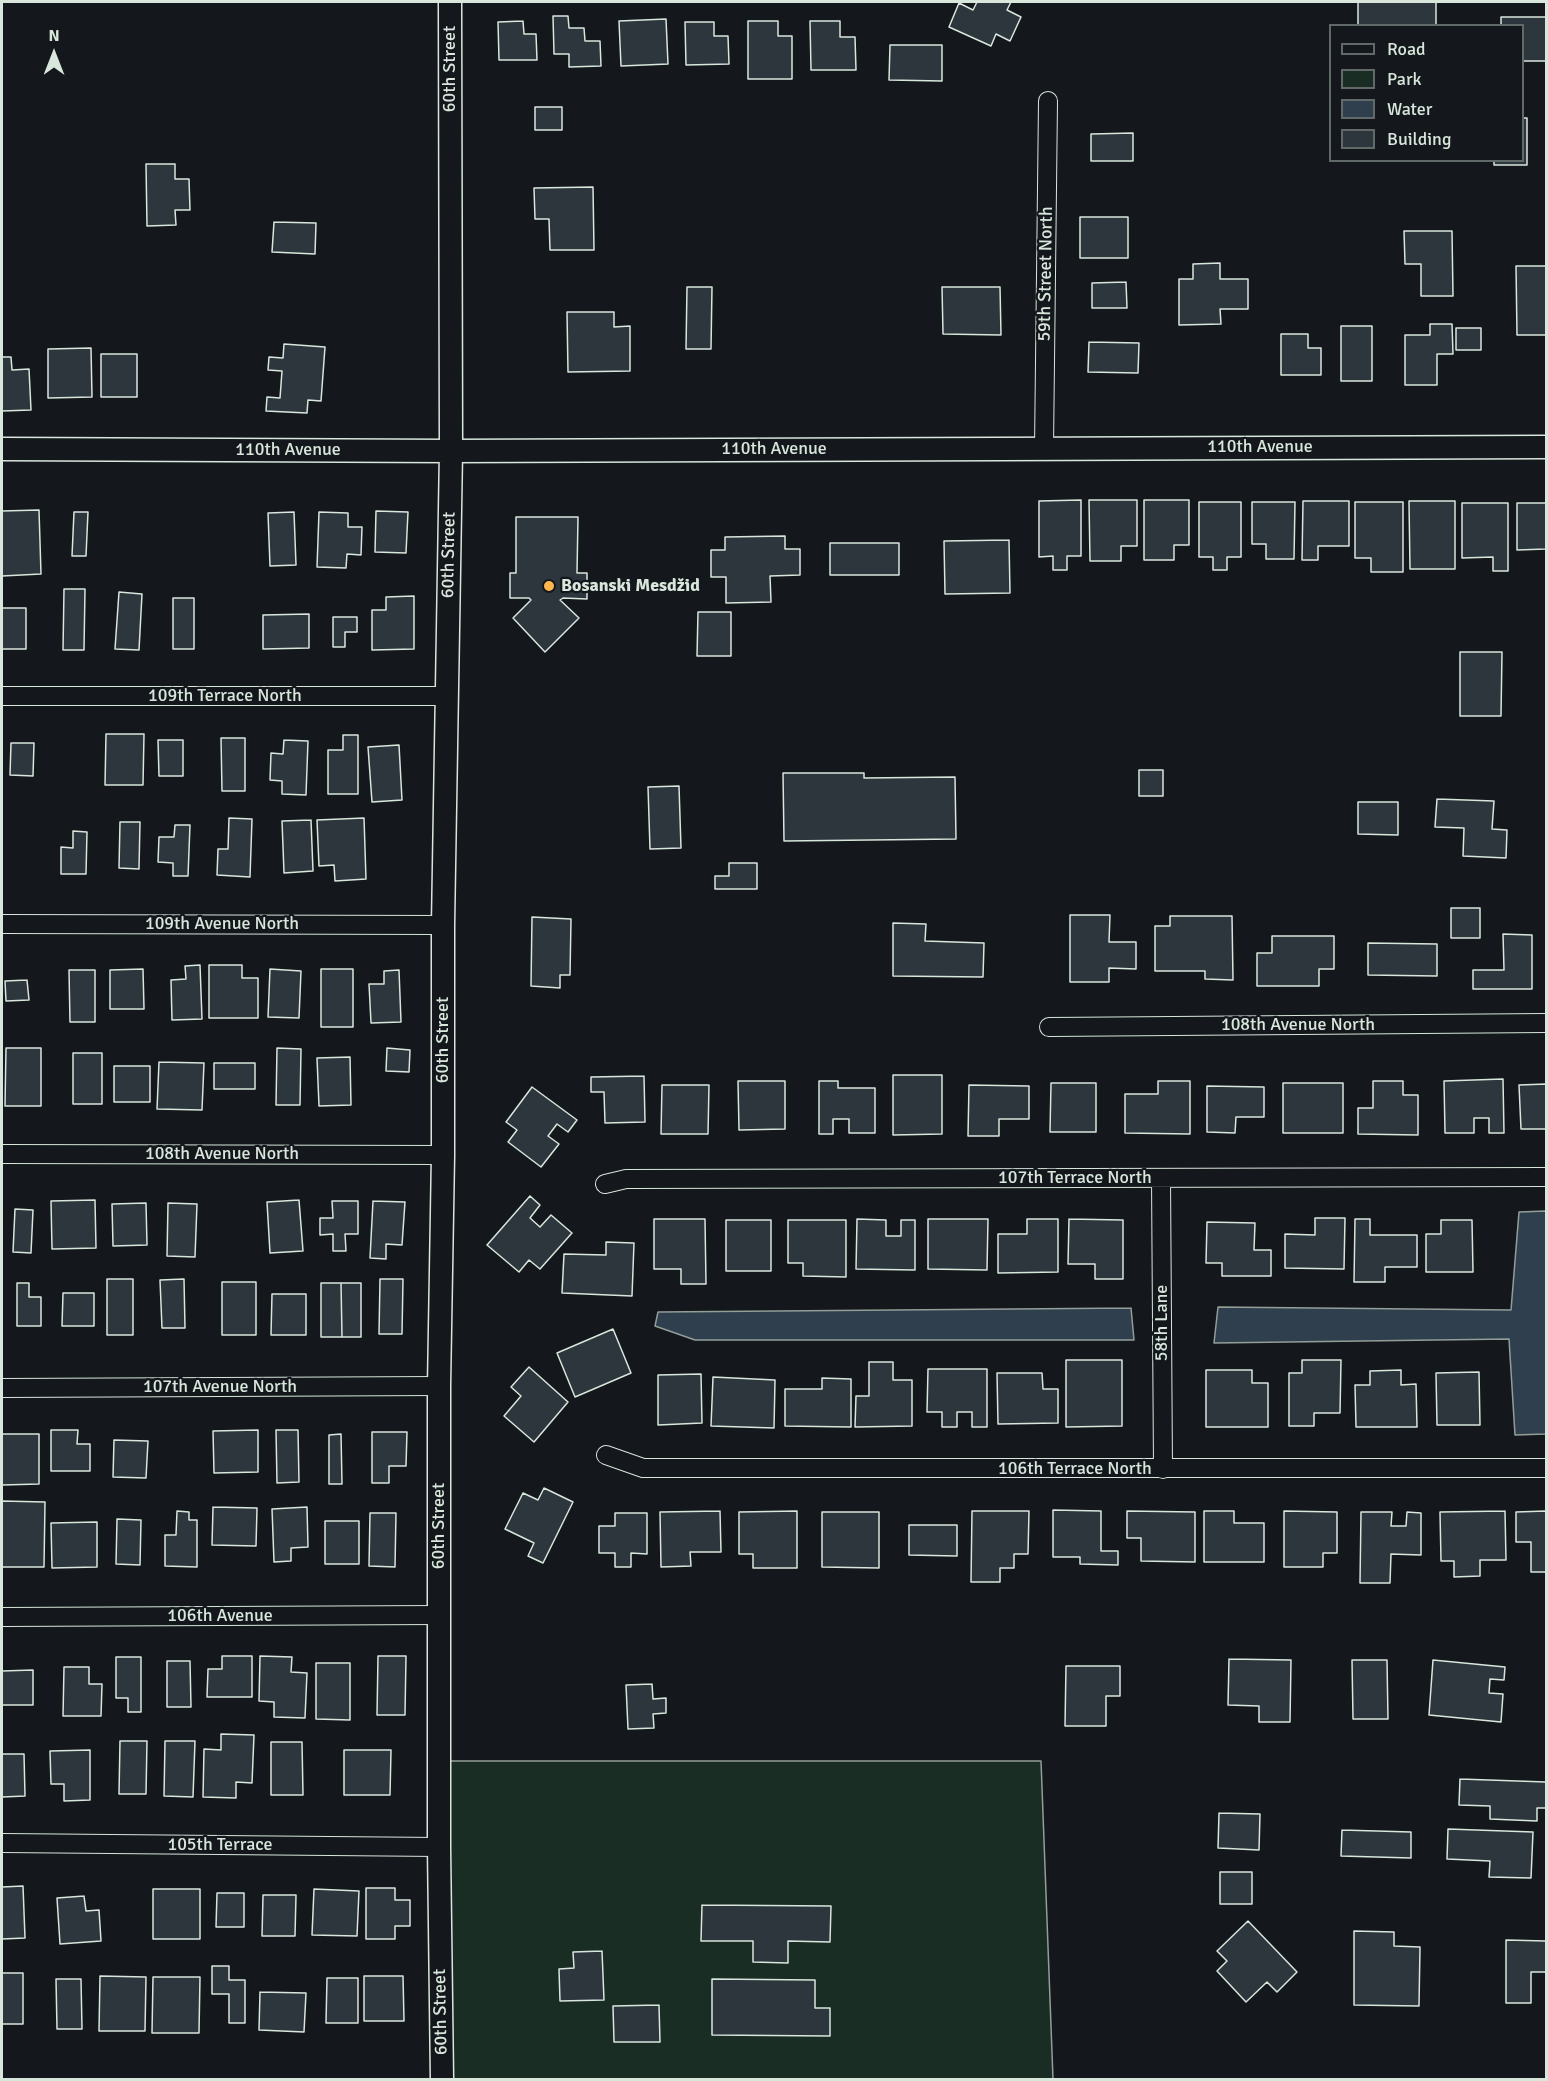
<!DOCTYPE html>
<meta charset="utf-8">
<style>
body{margin:0}
#map{position:relative;width:1548px;height:2081px;overflow:hidden;background:#14181c;font-family:Signika,sans-serif}
canvas{display:block}
.frame{position:absolute;inset:0;border:3px solid #d8e6dc;pointer-events:none}
.legend{position:absolute;left:1329px;top:24px;width:195px;height:138px;box-sizing:border-box;background:#14181c;border:2px solid #626a69;margin:0;padding:8px 10px;list-style:none;font-size:18px;color:#d8e6dc}
.legend li{display:flex;align-items:center;gap:12px;height:30px}
.legend b{width:30px;border:2px solid #626a69}
.north{position:absolute;left:24px;top:24px;width:60px;height:60px;-webkit-text-stroke:4px #14181c;paint-order:stroke;rotate:0deg;font-size:16px;font-weight:700;line-height:24px;text-align:center;color:#d8e6dc}
.north::after{content:'';display:block;margin:auto;width:21px;height:27px;background:#d8e6dc;clip-path:polygon(50% 0,100% 100%,50% 72%,0 100%)}
</style>
<div id="map">
<canvas width="1548" height="2081"></canvas>
<div class="frame"></div>
<ul class="legend">
<li><b style="height:8px;background:#14181c"></b>Road</li>
<li><b style="height:16px;background:#1a2d24"></b>Park</li>
<li><b style="height:16px;background:#2f3f4d"></b>Water</li>
<li><b style="height:16px;background:#2c363c"></b>Building</li>
</ul>
<div class="north">N</div>
</div>
<script>
const ctx = document.querySelector('canvas').getContext('2d');
ctx.lineJoin = 'round';
function fill(path, color) { ctx.fillStyle = color; ctx.fill(path, 'evenodd'); }
const shape = rows => new Path2D(rows.map(r => 'M' + r).join(''));
function strokePath(path, color, width, dash) { ctx.strokeStyle = color; ctx.lineWidth = width; ctx.lineCap = dash ? 'butt' : 'round'; ctx.setLineDash(dash || []); ctx.stroke(path); }
function drawText(font, color, halo, rows, align = 'center') {
  ctx.font = font + ' Signika,sans-serif'; ctx.lineWidth = 4.5; ctx.setLineDash([]); ctx.textBaseline = 'middle'; ctx.strokeStyle = halo; ctx.fillStyle = color; for (const [text, x, y, turn = 0] of rows) {
    ctx.save(); ctx.translate(x, y); ctx.rotate((+turn || 0) * Math.PI / 180); ctx.textAlign = isNaN(turn) ? turn : align; if (halo) ctx.strokeText(text, 0, 0); ctx.fillText(text, 0, 0); ctx.restore();
  }
}
const green = shape([
 [449,1761,1041,1761,1053,2079,452,2079,449,1761]
]);
fill(green, '#1a2d24');
strokePath(green, '#939e99', 1.5);
const water = shape([
 [1546,1211,1546,1434,1515,1435,1509,1339,1214,1343,1218,1307,1511,1310,1519,1212,1546,1211],
 [1131,1308,1134,1340,695,1340,655,1326,658,1312,1131,1308]
]);
fill(water, '#2f3f4d');
strokePath(water, '#939e99', 1.5);
const building = shape([
 [977,2,1011,2,1007,10,1021,17,1010,41,996,34,991,46,949,27,959,3,973,10,977,2],
 [1358,2,1436,2,1436,26,1358,26,1358,2],
 [553,16,568,16,569,28,584,28,585,41,600,41,601,66,569,67,569,54,554,54,553,16],
 [1501,17,1546,17,1546,61,1522,61,1522,26,1501,26,1501,17],
 [666,19,668,64,621,66,619,21,666,19],
 [523,21,524,34,536,34,537,60,499,60,498,22,523,21],
 [748,21,778,21,778,36,792,36,792,79,748,79,748,21],
 [810,21,840,21,840,37,855,37,856,70,811,70,810,21],
 [685,22,714,22,714,36,728,36,729,64,686,65,685,22],
 [890,45,942,45,942,81,889,80,890,45],
 [535,107,562,107,562,130,535,130,535,107],
 [1522,118,1527,118,1527,165,1494,165,1494,160,1522,160,1522,118],
 [1133,133,1133,161,1091,161,1091,134,1133,133],
 [146,164,175,164,175,179,189,179,190,210,175,210,176,225,147,226,146,164],
 [593,187,594,250,550,250,549,219,535,219,534,188,593,187],
 [1080,217,1128,217,1128,258,1080,258,1080,217],
 [274,222,316,223,315,254,272,252,274,222],
 [1404,231,1452,231,1453,296,1421,296,1421,264,1405,264,1404,231],
 [1220,263,1220,279,1248,279,1248,309,1220,309,1221,324,1179,325,1179,279,1193,279,1193,264,1220,263],
 [1516,266,1546,266,1546,335,1517,335,1516,266],
 [1126,282,1127,308,1092,308,1092,283,1126,282],
 [687,287,712,287,711,349,686,349,687,287],
 [942,287,1000,287,1001,335,943,334,942,287],
 [567,312,614,312,614,327,630,326,630,371,568,372,567,312],
 [1430,324,1452,324,1453,354,1437,354,1437,385,1405,385,1405,335,1430,335,1430,324],
 [1341,326,1372,326,1372,381,1341,381,1341,326],
 [1456,328,1481,328,1481,350,1456,350,1456,328],
 [1281,334,1308,334,1308,348,1321,348,1321,375,1281,375,1281,334],
 [1089,342,1139,343,1138,373,1088,372,1089,342],
 [284,344,325,347,321,401,308,400,307,413,266,411,267,397,280,398,282,371,268,370,269,357,283,358,284,344],
 [91,348,92,397,48,398,48,349,91,348],
 [101,354,137,354,137,397,101,397,101,354],
 [2,357,11,357,12,370,29,369,31,410,2,411,2,357],
 [1081,500,1081,556,1067,556,1067,570,1053,570,1053,556,1039,557,1039,501,1081,500],
 [1089,500,1137,500,1137,546,1121,546,1121,561,1090,561,1089,500],
 [1144,500,1189,500,1189,545,1174,545,1174,560,1144,560,1144,500],
 [1303,501,1349,501,1349,546,1318,546,1318,560,1302,560,1303,501],
 [1409,501,1455,501,1455,569,1410,569,1409,501],
 [1199,502,1241,502,1241,557,1227,557,1227,570,1213,570,1213,557,1199,557,1199,502],
 [1252,502,1295,502,1294,559,1266,559,1266,544,1252,544,1252,502],
 [1355,502,1403,502,1403,572,1371,572,1371,558,1355,558,1355,502],
 [1462,503,1508,503,1508,571,1493,571,1493,557,1462,558,1462,503],
 [1517,503,1546,503,1546,549,1517,550,1517,503],
 [39,510,41,574,2,576,2,511,39,510],
 [376,511,408,512,406,553,375,552,376,511],
 [74,512,88,512,86,556,72,556,74,512],
 [294,512,296,565,270,566,268,513,294,512],
 [319,512,348,513,348,527,362,527,361,555,347,554,346,568,317,567,319,512],
 [516,517,578,517,577,573,587,573,587,599,563,598,560,600,579,618,545,652,513,618,531,600,529,598,510,598,510,573,516,573,516,517],
 [785,536,785,549,800,549,800,575,770,576,771,602,726,603,726,577,711,577,711,550,725,550,725,537,785,536],
 [1009,540,1010,593,945,594,944,541,1009,540],
 [830,543,899,543,899,575,830,575,830,543],
 [64,589,85,589,84,650,63,650,64,589],
 [119,592,142,594,139,650,115,649,119,592],
 [414,596,414,649,372,650,372,610,386,610,386,597,414,596],
 [173,598,194,598,194,649,173,649,173,598],
 [2,608,26,608,26,649,2,649,2,608],
 [698,612,731,612,731,656,697,656,698,612],
 [309,614,309,648,263,649,263,615,309,614],
 [333,617,357,617,357,632,345,632,345,647,333,647,333,617],
 [1460,652,1502,652,1501,716,1460,716,1460,652],
 [106,734,144,734,143,785,105,785,106,734],
 [343,735,358,735,358,794,328,794,328,750,343,750,343,735],
 [221,738,245,738,245,791,222,791,221,738],
 [158,740,183,740,183,776,159,776,158,740],
 [284,740,308,741,306,795,282,794,282,781,270,780,271,753,283,754,284,740],
 [11,743,34,743,33,776,10,775,11,743],
 [399,745,402,800,372,802,368,747,399,745],
 [1139,770,1163,770,1163,796,1139,796,1139,770],
 [783,773,864,773,864,778,955,777,956,839,784,841,783,773],
 [679,786,681,848,650,849,648,787,679,786],
 [1437,799,1494,801,1492,829,1507,830,1506,858,1463,856,1464,828,1435,827,1437,799],
 [1358,802,1398,802,1398,835,1358,834,1358,802],
 [229,818,252,819,250,877,217,875,218,849,228,849,229,818],
 [364,818,366,879,335,881,334,865,319,866,317,820,364,818],
 [311,820,313,871,284,873,282,821,311,820],
 [120,822,140,822,139,869,119,868,120,822],
 [175,825,190,825,188,876,173,876,173,863,158,862,159,837,174,837,175,825],
 [73,831,87,832,86,874,61,874,61,847,73,848,73,831],
 [729,863,757,863,757,889,715,889,715,876,729,876,729,863],
 [1451,908,1480,908,1480,938,1451,938,1451,908],
 [1070,915,1110,915,1109,942,1136,942,1136,969,1109,968,1109,982,1070,982,1070,915],
 [1170,916,1232,916,1233,980,1205,979,1205,971,1155,971,1155,926,1170,926,1170,916],
 [532,917,571,919,570,975,560,975,560,988,531,986,532,917],
 [893,923,926,924,925,941,984,943,983,977,893,976,893,923],
 [1503,934,1532,935,1532,989,1473,989,1473,970,1504,970,1503,934],
 [1272,936,1334,936,1334,969,1319,969,1319,986,1257,986,1257,953,1272,953,1272,936],
 [1368,943,1437,944,1437,976,1368,975,1368,943],
 [200,965,202,1019,172,1020,171,980,186,979,185,966,200,965],
 [209,965,242,965,242,978,258,978,258,1018,209,1018,209,965],
 [143,969,144,1009,110,1009,110,970,143,969],
 [270,969,301,971,299,1018,268,1017,270,969],
 [321,969,353,969,353,1027,321,1027,321,969],
 [69,970,95,970,95,1022,70,1022,69,970],
 [399,970,401,1022,371,1023,369,984,384,984,384,971,399,970],
 [27,980,29,1000,6,1001,5,981,27,980],
 [6,1048,41,1048,41,1106,5,1106,6,1048],
 [277,1048,301,1049,300,1105,276,1105,277,1048],
 [387,1048,410,1050,409,1072,386,1071,387,1048],
 [73,1053,102,1053,102,1104,73,1104,73,1053],
 [350,1057,351,1105,319,1106,317,1058,350,1057],
 [159,1062,204,1063,202,1110,157,1109,159,1062],
 [214,1063,255,1063,255,1089,214,1089,214,1063],
 [114,1066,150,1066,150,1102,114,1102,114,1066],
 [893,1075,942,1075,942,1134,893,1135,893,1075],
 [644,1076,645,1122,605,1123,604,1092,591,1092,591,1077,644,1076],
 [1503,1079,1504,1133,1489,1133,1489,1118,1474,1118,1474,1133,1445,1133,1444,1081,1503,1079],
 [738,1081,785,1081,785,1129,739,1130,738,1081],
 [819,1081,838,1081,838,1088,875,1088,875,1133,849,1133,849,1119,833,1119,833,1134,819,1134,819,1081],
 [1158,1081,1190,1081,1190,1134,1125,1133,1125,1094,1158,1094,1158,1081],
 [1373,1081,1403,1081,1403,1095,1418,1095,1418,1135,1358,1134,1358,1108,1373,1108,1373,1081],
 [1051,1083,1096,1083,1096,1132,1050,1132,1051,1083],
 [1283,1083,1343,1083,1343,1133,1283,1133,1283,1083],
 [1546,1084,1546,1129,1521,1129,1519,1085,1546,1084],
 [662,1085,709,1085,708,1134,661,1134,662,1085],
 [969,1085,1029,1086,1029,1119,999,1119,999,1136,968,1136,969,1085],
 [1207,1086,1264,1087,1264,1117,1236,1117,1235,1133,1207,1132,1207,1086],
 [532,1087,577,1120,568,1132,557,1124,548,1136,559,1144,541,1167,508,1142,517,1130,506,1122,532,1087],
 [530,1196,540,1205,530,1218,540,1227,551,1215,572,1233,540,1269,529,1260,519,1272,487,1245,530,1196],
 [95,1200,96,1248,52,1249,51,1201,95,1200],
 [299,1200,303,1251,270,1253,267,1202,299,1200],
 [332,1201,358,1201,358,1234,345,1234,346,1251,333,1251,333,1234,320,1235,320,1218,333,1218,332,1201],
 [373,1201,405,1202,402,1245,386,1244,386,1259,370,1258,373,1201],
 [146,1203,147,1245,113,1246,112,1204,146,1203],
 [168,1203,197,1204,195,1257,167,1256,168,1203],
 [15,1209,33,1210,31,1253,13,1252,15,1209],
 [1315,1218,1345,1218,1344,1269,1285,1268,1285,1234,1315,1235,1315,1218],
 [654,1219,705,1219,706,1284,681,1284,681,1269,654,1269,654,1219],
 [857,1219,886,1220,886,1236,901,1236,901,1220,915,1220,915,1270,856,1269,857,1219],
 [928,1219,988,1219,987,1270,928,1269,928,1219],
 [1027,1219,1058,1219,1058,1272,998,1273,998,1234,1027,1234,1027,1219],
 [1069,1219,1123,1220,1123,1279,1095,1279,1095,1264,1068,1264,1069,1219],
 [1355,1219,1370,1219,1370,1235,1417,1235,1417,1267,1385,1267,1385,1282,1354,1282,1355,1219],
 [726,1220,771,1220,771,1271,726,1271,726,1220],
 [788,1220,846,1220,846,1277,803,1276,803,1263,788,1263,788,1220],
 [1441,1220,1472,1220,1473,1272,1426,1272,1426,1234,1441,1234,1441,1220],
 [1207,1222,1255,1223,1254,1250,1271,1250,1271,1276,1222,1276,1222,1263,1206,1263,1207,1222],
 [606,1242,634,1243,632,1296,562,1293,564,1254,606,1255,606,1242],
 [107,1279,133,1279,133,1335,107,1335,107,1279],
 [184,1279,185,1328,162,1328,160,1280,184,1279],
 [380,1279,403,1279,402,1334,379,1334,380,1279],
 [222,1282,256,1282,256,1335,222,1335,222,1282],
 [17,1283,29,1283,29,1297,41,1297,41,1326,17,1326,17,1283],
 [321,1283,341,1283,342,1337,321,1337,321,1283],
 [341,1283,361,1283,361,1337,342,1337,341,1283],
 [63,1293,94,1293,94,1326,62,1326,63,1293],
 [272,1294,306,1294,306,1335,271,1335,272,1294],
 [613,1329,631,1373,575,1397,557,1353,613,1329],
 [1066,1360,1122,1360,1122,1426,1066,1427,1066,1360],
 [1302,1360,1341,1360,1340,1413,1314,1413,1314,1426,1289,1426,1289,1373,1302,1373,1302,1360],
 [869,1362,893,1362,893,1380,912,1380,912,1426,855,1427,856,1396,869,1396,869,1362],
 [529,1367,568,1402,534,1442,504,1416,521,1396,511,1387,529,1367],
 [928,1369,987,1369,987,1427,972,1427,972,1412,957,1412,957,1427,942,1427,942,1412,927,1412,928,1369],
 [1206,1370,1252,1370,1252,1383,1268,1383,1268,1427,1206,1427,1206,1370],
 [1401,1370,1401,1385,1416,1384,1417,1427,1356,1427,1355,1385,1370,1385,1370,1371,1401,1370],
 [1479,1372,1480,1425,1437,1425,1436,1373,1479,1372],
 [997,1373,1042,1373,1043,1389,1058,1389,1058,1423,998,1424,997,1373],
 [701,1374,702,1423,658,1425,658,1375,701,1374],
 [713,1377,775,1380,774,1428,711,1426,713,1377],
 [822,1378,851,1379,851,1427,785,1426,785,1389,822,1389,822,1378],
 [51,1430,78,1430,77,1444,90,1444,90,1471,51,1471,51,1430],
 [258,1430,258,1472,214,1473,213,1431,258,1430],
 [276,1430,298,1430,299,1482,277,1483,276,1430],
 [372,1432,407,1432,406,1466,389,1466,389,1483,372,1483,372,1432],
 [2,1434,39,1434,39,1484,2,1485,2,1434],
 [341,1434,342,1484,329,1484,329,1435,341,1434],
 [114,1440,148,1441,146,1478,113,1477,114,1440],
 [544,1488,573,1502,543,1563,528,1556,534,1543,505,1529,523,1493,538,1500,544,1488],
 [2,1501,45,1502,44,1567,2,1567,2,1501],
 [213,1507,257,1508,256,1546,212,1545,213,1507],
 [307,1507,308,1547,291,1548,291,1561,274,1562,272,1509,307,1507],
 [1053,1510,1101,1511,1101,1551,1118,1551,1118,1565,1080,1564,1080,1557,1053,1557,1053,1510],
 [177,1511,189,1512,189,1520,197,1520,197,1567,165,1566,165,1535,176,1535,177,1511],
 [720,1511,721,1552,690,1552,691,1566,661,1567,660,1512,720,1511],
 [797,1511,797,1568,753,1568,753,1554,739,1554,739,1512,797,1511],
 [972,1511,1029,1511,1028,1554,1014,1554,1014,1568,1000,1568,1000,1582,971,1582,972,1511],
 [1127,1511,1195,1512,1195,1562,1141,1561,1141,1538,1127,1538,1127,1511],
 [1204,1511,1234,1511,1234,1523,1264,1523,1264,1562,1204,1562,1204,1511],
 [1284,1511,1337,1512,1337,1553,1323,1553,1323,1567,1284,1567,1284,1511],
 [1505,1511,1506,1560,1480,1560,1480,1576,1454,1577,1454,1561,1441,1561,1440,1512,1505,1511],
 [1546,1511,1546,1572,1531,1572,1531,1542,1516,1542,1516,1512,1546,1511],
 [822,1512,879,1512,879,1568,822,1567,822,1512],
 [1361,1512,1392,1512,1391,1526,1406,1526,1407,1512,1421,1513,1421,1555,1391,1554,1390,1583,1360,1583,1361,1512],
 [370,1513,396,1513,395,1567,369,1566,370,1513],
 [615,1513,647,1513,647,1554,631,1553,631,1567,615,1567,615,1553,599,1553,599,1526,615,1526,615,1513],
 [117,1519,141,1520,140,1565,116,1564,117,1519],
 [325,1521,359,1521,359,1564,325,1564,325,1521],
 [97,1522,97,1567,52,1568,51,1523,97,1522],
 [909,1525,957,1525,957,1556,909,1555,909,1525],
 [222,1656,252,1656,252,1697,207,1697,208,1669,222,1669,222,1656],
 [260,1656,292,1657,291,1672,307,1673,305,1718,274,1717,274,1702,259,1701,260,1656],
 [378,1656,406,1656,405,1715,377,1715,378,1656],
 [116,1657,141,1657,141,1712,128,1712,128,1698,116,1698,116,1657],
 [1229,1659,1291,1660,1290,1722,1259,1722,1259,1706,1228,1705,1229,1659],
 [1352,1660,1387,1660,1388,1719,1353,1719,1352,1660],
 [1433,1660,1505,1667,1504,1680,1490,1679,1489,1693,1503,1694,1501,1722,1429,1715,1433,1660],
 [167,1661,190,1661,191,1707,167,1707,167,1661],
 [316,1663,350,1663,350,1720,316,1719,316,1663],
 [1066,1666,1120,1666,1120,1696,1106,1696,1106,1726,1065,1726,1066,1666],
 [64,1667,89,1667,89,1684,102,1684,101,1716,63,1716,64,1667],
 [33,1670,33,1705,2,1705,2,1671,33,1670],
 [652,1684,653,1699,666,1698,666,1713,653,1714,654,1728,628,1729,626,1685,652,1684],
 [221,1734,254,1735,252,1783,236,1782,236,1798,203,1797,204,1749,221,1750,221,1734],
 [120,1741,147,1741,146,1794,119,1794,120,1741],
 [165,1741,195,1741,193,1797,164,1796,165,1741],
 [271,1742,302,1742,303,1795,271,1795,271,1742],
 [90,1750,90,1800,64,1801,64,1784,51,1784,50,1751,90,1750],
 [344,1750,391,1750,390,1795,344,1795,344,1750],
 [2,1754,24,1754,25,1796,2,1797,2,1754],
 [1460,1779,1546,1782,1546,1808,1537,1808,1537,1821,1490,1819,1490,1806,1459,1805,1460,1779],
 [1219,1813,1260,1814,1259,1850,1218,1848,1219,1813],
 [1448,1829,1533,1832,1531,1878,1489,1877,1490,1861,1447,1859,1448,1829],
 [1342,1830,1411,1832,1411,1858,1341,1856,1342,1830],
 [1220,1872,1252,1872,1252,1904,1220,1904,1220,1872],
 [23,1886,25,1938,2,1939,2,1887,23,1886],
 [366,1888,395,1888,395,1900,410,1900,410,1926,395,1926,395,1939,366,1939,366,1888],
 [153,1889,200,1889,200,1939,153,1939,153,1889],
 [314,1889,359,1891,357,1936,312,1935,314,1889],
 [217,1893,244,1893,244,1927,216,1927,217,1893],
 [263,1895,296,1895,295,1936,262,1936,263,1895],
 [84,1896,86,1911,99,1910,101,1941,60,1944,57,1898,84,1896],
 [702,1905,831,1906,830,1942,788,1941,788,1963,753,1962,753,1941,701,1941,702,1905],
 [1248,1921,1297,1972,1277,1992,1267,1982,1246,2002,1217,1971,1227,1961,1217,1951,1248,1921],
 [1354,1931,1394,1932,1394,1946,1420,1947,1419,2006,1354,2005,1354,1931],
 [1506,1940,1546,1941,1546,1972,1531,1972,1531,2003,1506,2003,1506,1940],
 [602,1951,604,2000,560,2001,559,1969,574,1968,573,1952,602,1951],
 [212,1966,229,1966,229,1980,245,1980,245,2023,229,2023,229,1994,212,1994,212,1966],
 [2,1973,23,1973,23,2024,2,2024,2,1973],
 [100,1976,146,1977,145,2031,99,2031,100,1976],
 [364,1976,403,1976,404,2021,364,2021,364,1976],
 [153,1977,200,1977,199,2033,152,2033,153,1977],
 [327,1978,358,1978,358,2023,326,2023,327,1978],
 [56,1979,81,1979,82,2029,57,2029,56,1979],
 [712,1979,815,1980,815,2008,830,2008,830,2036,712,2035,712,1979],
 [260,1992,306,1993,304,2032,259,2030,260,1992],
 [659,2005,660,2042,614,2042,613,2006,659,2005]
]);
fill(building, '#2c363c');
strokePath(building, '#d8e6dc', 1.5);
const minor = shape([
 [1044,448,1048,101],
 [2,696,448,696],
 [2,924,443,925],
 [1049,1027,1546,1023],
 [2,1154,443,1155],
 [1161,1178,1163,1469],
 [605,1184,626,1179,1546,1177],
 [2,1388,439,1386],
 [606,1455,643,1468,1546,1468],
 [2,1617,439,1615],
 [2,1843,439,1847]
]);
const tertiary = shape([
 [2,449,451,451,1546,447],
 [442,2080,439,1847,439,1386,443,1155,443,925,451,451,450,2]
]);
strokePath(minor, '#d8e6dc', 20);
strokePath(tertiary, '#d8e6dc', 25);
strokePath(minor, '#14181c', 18);
strokePath(tertiary, '#14181c', 22);
for (const [x, y, r, color] of [
 [549,586,6,"#ffb74d"]
]) { const dot = new Path2D(); dot.arc(x, y, r, 0, 2 * Math.PI); ctx.fillStyle = color; ctx.fill(dot); strokePath(dot, '#14181c', 2); }
drawText('18px', '#d8e6dc', '#14181c', [
 ["60th Street",450,69,-90],
 ["59th Street North",1046,274,-89],
 ["110th Avenue",1260,447],
 ["110th Avenue",774,449],
 ["110th Avenue",288,450],
 ["60th Street",449,555,-89],
 ["109th Terrace North",225,696],
 ["109th Avenue North",222,924],
 ["108th Avenue North",1298,1025],
 ["60th Street",443,1040,-90],
 ["108th Avenue North",222,1154],
 ["107th Terrace North",1075,1178],
 ["58th Lane",1162,1323,-90],
 ["107th Avenue North",220,1387],
 ["106th Terrace North",1075,1469],
 ["60th Street",439,1526,-90],
 ["106th Avenue",220,1616],
 ["105th Terrace",220,1845],
 ["60th Street",441,2012,-91]
]);
drawText('bold 18px', '#d8e6dc', '#14181c', [
 ["Bosanski Mesdžid",561,586]
], 'left');
</script>
